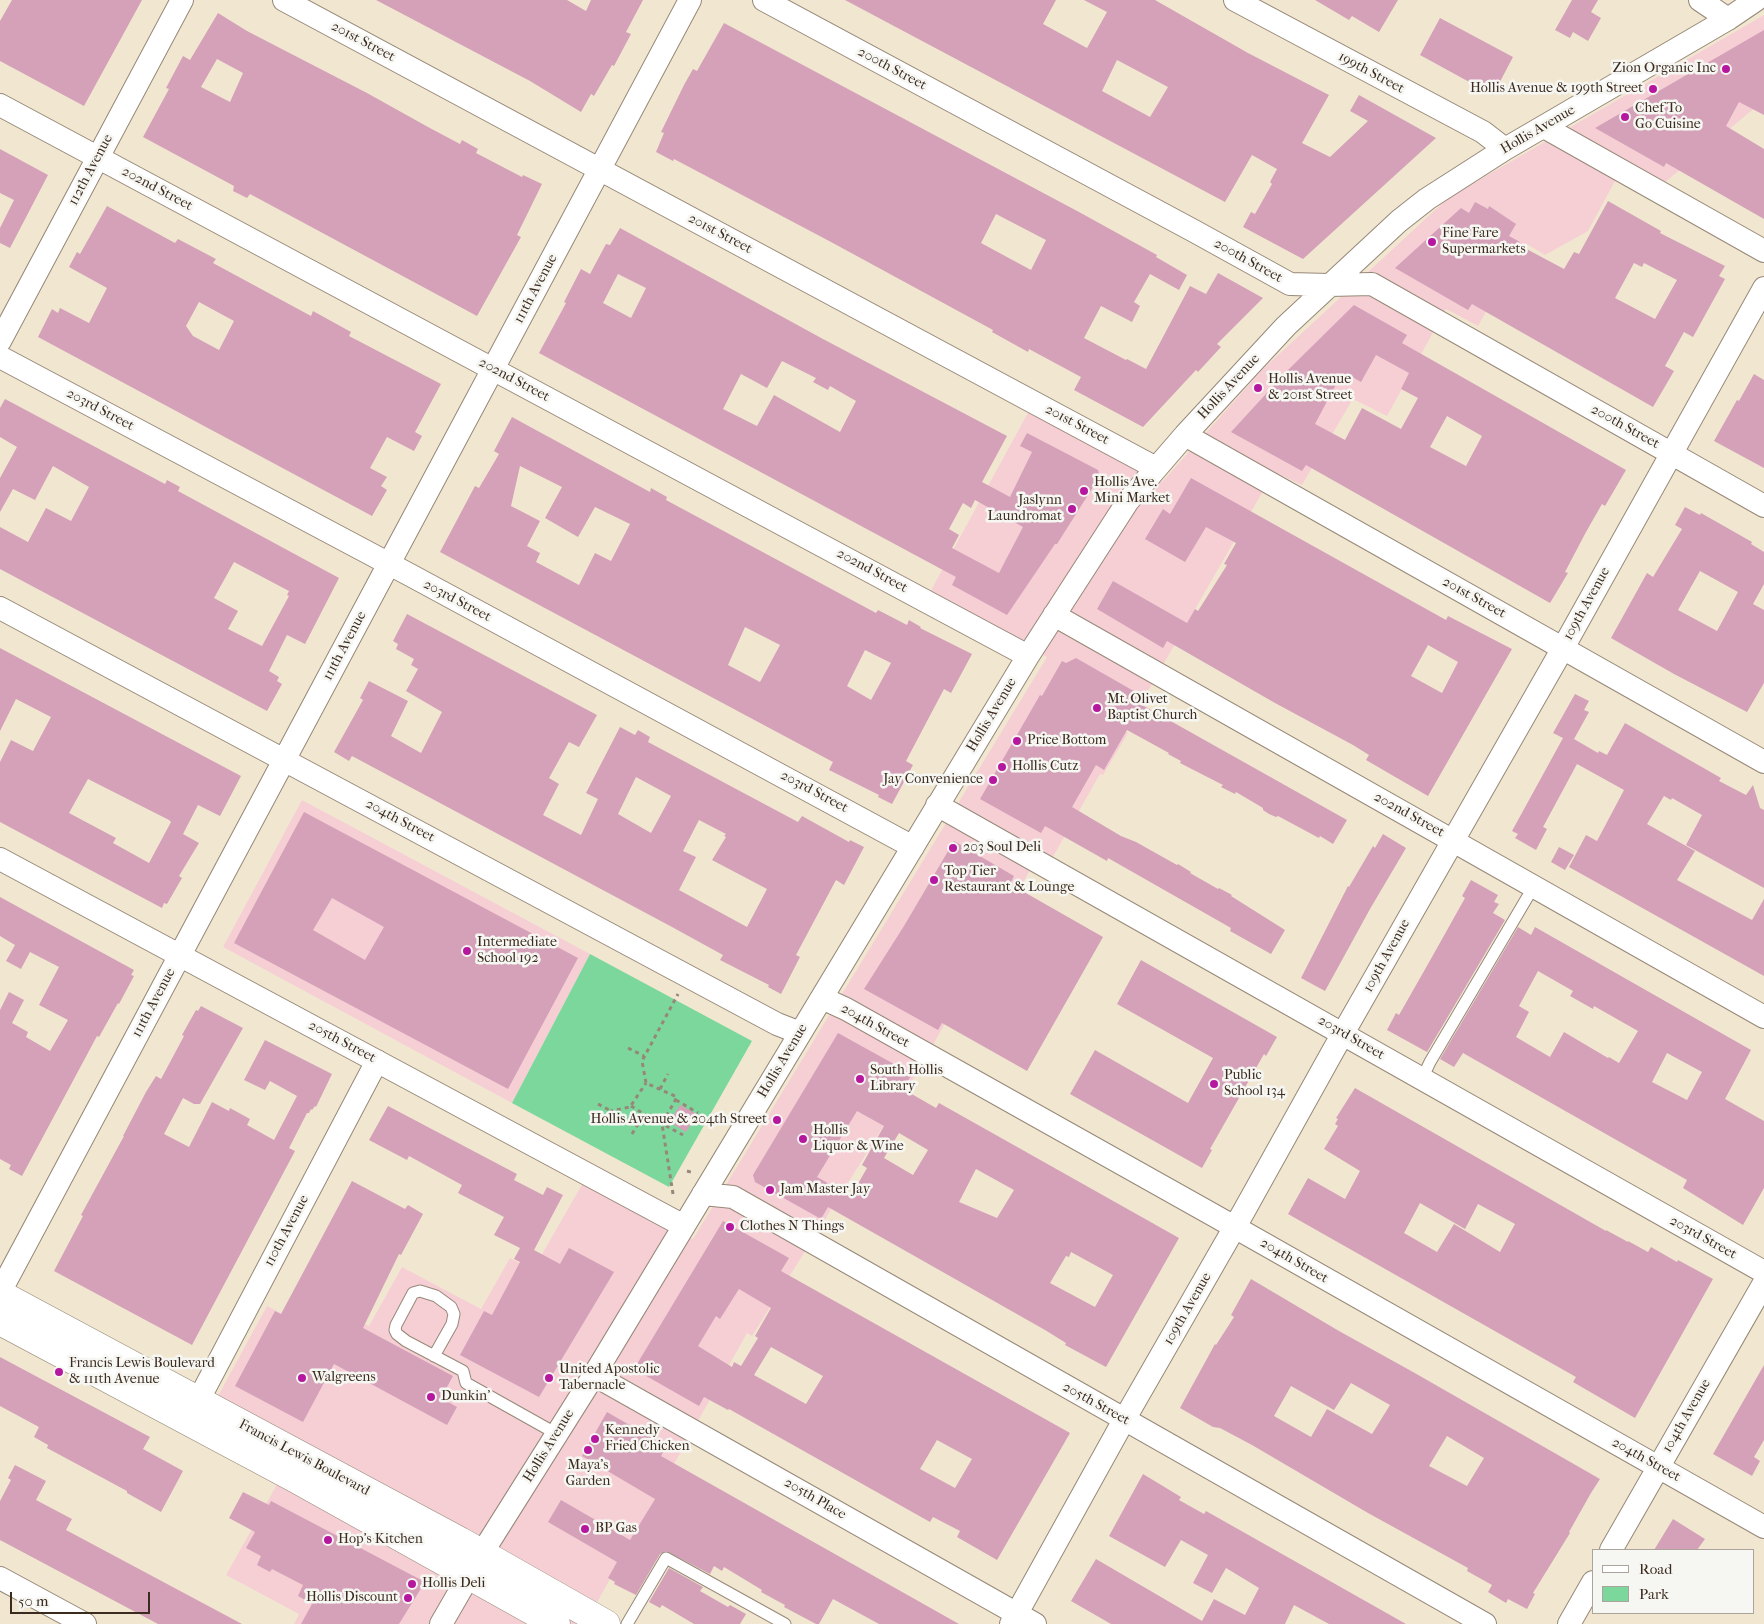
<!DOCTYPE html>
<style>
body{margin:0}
#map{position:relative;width:1764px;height:1624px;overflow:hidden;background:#f1e7d1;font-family:"IM FELL French Canon",serif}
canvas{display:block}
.legend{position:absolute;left:1592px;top:1549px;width:162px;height:65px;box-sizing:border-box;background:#f6f6f2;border:1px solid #aba49d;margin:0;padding:6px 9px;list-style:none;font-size:15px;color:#3b2a1e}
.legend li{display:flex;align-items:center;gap:10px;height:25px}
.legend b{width:25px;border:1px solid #aba49d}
.scale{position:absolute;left:10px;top:1592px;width:140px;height:22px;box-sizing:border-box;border:2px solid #3b2a1e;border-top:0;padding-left:6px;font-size:15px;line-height:18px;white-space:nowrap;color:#3b2a1e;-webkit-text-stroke:4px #f6f6f2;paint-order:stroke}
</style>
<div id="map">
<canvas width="1764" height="1624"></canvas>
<ul class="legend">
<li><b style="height:6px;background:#fff"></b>Road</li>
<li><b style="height:14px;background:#7cd79d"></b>Park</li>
</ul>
<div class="scale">50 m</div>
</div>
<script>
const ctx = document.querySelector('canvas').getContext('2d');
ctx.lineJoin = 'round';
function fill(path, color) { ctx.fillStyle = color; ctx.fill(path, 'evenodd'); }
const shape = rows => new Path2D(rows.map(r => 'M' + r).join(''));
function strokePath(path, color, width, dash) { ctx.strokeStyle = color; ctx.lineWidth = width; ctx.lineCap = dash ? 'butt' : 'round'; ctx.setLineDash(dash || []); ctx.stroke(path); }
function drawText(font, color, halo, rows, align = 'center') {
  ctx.font = font + ' "IM FELL French Canon",serif'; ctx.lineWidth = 5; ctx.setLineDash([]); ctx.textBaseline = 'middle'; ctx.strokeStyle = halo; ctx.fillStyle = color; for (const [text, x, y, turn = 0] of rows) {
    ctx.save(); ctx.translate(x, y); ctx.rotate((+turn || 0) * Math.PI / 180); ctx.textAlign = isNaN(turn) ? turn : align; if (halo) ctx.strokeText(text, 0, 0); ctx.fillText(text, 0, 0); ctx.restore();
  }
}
fill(shape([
 [1764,15,1764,112,1756,107,1647,197,1615,181,1588,231,1545,255,1525,243,1478,326,1446,309,1387,416,1353,399,1302,485,1274,472,1125,731,1128,733,1103,775,1100,774,1042,876,1030,870,923,1063,752,1336,747,1333,585,1624,294,1624,299,1614,226,1575,302,1440,218,1396,267,1306,350,1349,364,1324,369,1326,402,1267,481,1309,510,1258,533,1270,584,1181,693,1239,1047,657,929,594,1030,409,1162,482,1263,369,1448,198],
 [302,800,590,954,512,1103,223,947]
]), '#f6cfd5');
fill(shape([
 [590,954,752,1041,669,1187,512,1103]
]), '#7cd79d');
fill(shape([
 [12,0,142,0,84,106,0,61,0,21],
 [376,0,567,0,586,11,591,0,643,0,626,32,631,34,614,66,612,65,594,96,591,94,581,112,530,81],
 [845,0,1056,0,1043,24,1087,48,1107,12,1084,0,1155,0,1248,53,1329,95,1302,143,1330,157,1368,121,1350,111,1359,95,1436,138,1303,259,1243,227,1251,212,1255,214,1272,184,1270,182,1277,169,1252,155,1225,202],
 [1117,60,1168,87,1150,117,1102,91],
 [1315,0,1398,0,1379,32,1352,16,1349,20],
 [1572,0,1598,0,1591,12,1601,18,1588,41,1573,32,1570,38,1555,30],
 [218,13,247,31,367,93,428,127,460,144,462,140,478,149,476,153,522,177,523,175,542,184,517,235,521,237,477,316,250,194,247,198,233,191,234,186,143,137,169,89,166,88,183,56,190,60],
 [217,59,243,73,230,102,201,87],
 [1440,18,1513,57,1493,95,1420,55],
 [724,23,1079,212,1157,255,1156,257,1187,275,1179,290,1150,274,1134,302,1140,306,1132,322,1101,306,1084,338,1126,360,1127,359,1146,369,1190,286,1206,294,1218,273,1263,298,1217,344,1221,347,1198,372,1196,370,1143,427,1074,390,1081,377,1029,349,1028,352,992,332,993,330,831,242,674,159,673,161,656,152,664,133,661,132,684,85,693,69,697,71],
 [996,214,1046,240,1031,270,981,243],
 [1764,30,1764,115,1739,102,1726,126,1764,149,1764,219,1666,163,1664,167,1595,128],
 [0,149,48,175,10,248,0,243,0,228,14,200,0,193],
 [1608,201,1661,231,1660,233,1725,266,1719,276,1725,279,1693,337,1684,332,1665,366,1674,371,1653,407,1472,304,1468,310,1395,268,1461,208,1469,213,1475,202,1488,209,1489,206,1516,224,1509,236,1520,242,1519,245,1564,269,1574,252,1579,254],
 [1634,263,1642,267,1644,263,1677,280,1655,319,1615,298],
 [107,206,175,243,178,239,216,259,213,263,311,316,313,311,351,332,349,336,441,384,415,432,422,436,414,451,387,437,370,468,387,477,381,486,387,490,372,516,38,337,52,309,58,313,60,308,89,323,107,288,69,267,77,252,80,254],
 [199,302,234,321,219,350,193,336,186,326],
 [620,228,823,339,1007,436,982,482,1010,497,1032,452,1020,446,1027,433,1098,470,1100,476,1057,544,1055,544,1007,615,952,585,956,577,539,353,566,303,564,302,581,269,590,274,606,244,610,245],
 [618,274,646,288,631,318,603,303],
 [782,361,816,378,813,382,828,390,830,386,856,401,840,432,774,395,757,426,723,409,741,374,767,388],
 [975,500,1023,527,999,573,952,548,959,535,949,529,963,503,971,508],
 [1354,305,1407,335,1402,343,1626,470,1605,506,1602,504,1586,532,1565,572,1568,573,1550,603,1306,465,1302,471,1231,432,1288,370],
 [1376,355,1409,373,1401,389,1418,398,1401,429,1362,408,1345,440,1315,424,1341,375,1345,377,1347,374,1361,382],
 [1447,416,1482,436,1466,466,1430,447],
 [1754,374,1764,380,1764,468,1714,441,1737,400,1739,401],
 [5,399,165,484,167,480,180,487,178,491,339,578,305,644,287,635,269,671,279,677,277,681,282,684,267,711,0,569,0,527,28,542,46,508,71,521,89,487,53,466,35,500,13,489,0,512,0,478,17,447,0,437,0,408],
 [234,562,289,591,287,595,289,596,262,646,228,629,238,611,214,598],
 [512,417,650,492,651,488,667,497,666,500,876,613,878,610,907,625,909,620,921,627,920,628,972,654,951,693,944,689,906,761,913,765,892,804,878,797,879,795,829,770,833,762,440,552,475,486,479,488,499,454,494,451],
 [520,466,562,487,545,518,578,537,595,507,630,524,611,561,595,553,579,585,536,562,540,553,527,546,540,521,511,506],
 [745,627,780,645,760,682,728,665],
 [865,650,891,663,871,700,847,686],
 [1191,478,1446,620,1448,616,1512,649,1428,796,1366,760,1369,755,1353,745,1275,703,1167,641,1163,648,1097,609,1113,581,1187,623,1195,609,1198,611,1227,565,1224,564,1236,543,1206,527,1185,562,1145,539,1163,509,1170,514],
 [1428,645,1458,662,1442,693,1411,676],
 [1685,507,1700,515,1701,513,1752,542,1751,544,1764,552,1764,584,1753,604,1764,610,1764,683,1747,712,1674,674,1611,638,1647,573,1653,577,1682,529,1675,525],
 [1700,571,1738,592,1717,631,1678,610],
 [407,614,597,715,579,747,569,742,549,778,559,784,543,815,581,835,598,799,586,793,620,727,635,735,638,730,650,737,648,742,798,822,802,816,849,842,850,840,864,847,844,885,836,880,796,955,800,957,781,994,768,987,769,985,720,960,723,955,672,927,352,756,349,761,334,752,363,700,360,698,369,681,408,701,391,736,421,753,442,712,406,691,418,669,411,665,414,659,396,649,398,644,393,641],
 [636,777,671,796,651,833,618,814],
 [699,820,726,834,724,836,726,837,712,860,767,889,747,927,679,890,696,857,683,851],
 [0,648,241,776,220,816,198,805,183,834,199,843,179,876,182,878,167,904,164,903,162,908,0,822,0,762,11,740,33,751,51,717,16,699,0,731],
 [88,779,169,820,171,822,149,863,113,843,116,838,69,813],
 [1076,658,1139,694,1135,701,1347,820,1333,844,1320,836,1319,838,1278,816,1276,817,1269,814,1263,810,1263,808,1236,792,1235,794,1221,787,1223,785,1180,763,1181,761,1168,754,1169,753,1127,730,1104,770,1096,765,1072,807,1121,836,1136,842,1177,865,1178,864,1191,872,1190,873,1218,889,1219,888,1232,895,1231,896,1285,930,1271,954,1230,931,1231,928,1108,858,1107,861,1045,826,1041,833,980,799,1040,695,1042,696,1062,661,1066,663],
 [1575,694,1589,701,1584,710,1589,712,1574,739,1598,753,1599,751,1607,755,1625,723,1721,778,1719,781,1746,795,1753,785,1760,808,1764,810,1764,888,1686,845,1702,815,1672,798,1671,800,1664,796,1647,824,1695,851,1677,880,1752,920,1764,899,1764,976,1569,867,1586,835,1597,841,1624,790,1577,764,1543,827,1547,829,1536,850,1515,838,1518,834,1512,831,1563,738,1553,733],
 [304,812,578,958,508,1089,234,943],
 [332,898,384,927,365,960,313,930],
 [1383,834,1406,848,1370,909,1325,991,1301,978,1348,886,1349,887,1373,846,1375,848],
 [954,841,1014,876,1010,884,1103,937,1027,1071,942,1023,938,1030,864,989,904,926],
 [1559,847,1574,855,1565,870,1551,862],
 [1471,880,1498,895,1494,902,1499,904,1493,913,1505,920,1427,1052,1387,1030,1396,1013,1399,1015,1432,957,1465,898,1462,896],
 [0,897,134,970,131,975,134,976,119,1004,118,1003,99,1037,97,1036,22,1176,9,1169,11,1165,0,1159,0,1010,9,992,24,1000,12,1023,28,1032,26,1037,50,1051,68,1020,39,1005,59,967,30,952,21,969,6,961,15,945,0,936],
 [1518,927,1531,935,1535,927,1751,1050,1725,1099,1764,1121,1764,1188,1743,1225,1683,1188,1687,1180,1463,1053,1454,1067,1440,1059],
 [1538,971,1573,991,1570,996,1593,1009,1594,1006,1638,1031,1619,1063,1609,1057,1608,1058,1564,1032,1550,1057,1516,1037,1529,1012,1519,1006],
 [1667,1053,1702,1072,1687,1100,1652,1082],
 [1141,960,1277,1037,1266,1056,1264,1054,1210,1149,1212,1150,1202,1168,1070,1094,1095,1050,1188,1103,1213,1058,1117,1004],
 [201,1006,243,1028,200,1104,194,1104,183,1098,164,1134,189,1147,212,1102,229,1111,230,1108,250,1119,247,1125,274,1140,297,1096,270,1081,265,1090,244,1080,265,1040,332,1074,316,1107,315,1106,312,1110,311,1109,309,1113,307,1113,289,1148,295,1151,192,1345,54,1271,83,1216,81,1215,124,1136,123,1136,146,1092,156,1076,161,1079,184,1036,182,1035,187,1026,196,1010,198,1011],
 [838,1033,912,1074,903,1089,936,1108,939,1103,1179,1238,1106,1367,1065,1345,1066,1343,1045,1330,828,1207,821,1219,755,1182,753,1175],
 [857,1111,884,1126,862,1165,867,1168,851,1196,817,1177],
 [899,1133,928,1150,913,1175,884,1158],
 [976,1169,1014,1190,997,1218,959,1202],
 [1071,1252,1113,1275,1095,1307,1050,1283,1066,1256,1069,1257],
 [1355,1088,1606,1231,1606,1230,1628,1242,1628,1241,1648,1252,1651,1247,1677,1262,1678,1260,1713,1279,1635,1418,1573,1382,1576,1377,1288,1214,1308,1178,1345,1199,1360,1171,1324,1149,1338,1126,1335,1124,1338,1119,1336,1118],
 [1420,1203,1465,1229,1478,1204,1515,1224,1500,1252,1454,1224,1437,1252,1404,1233],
 [680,1105,697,1114,686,1132,669,1122],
 [388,1106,517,1174,514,1180,543,1195,547,1187,563,1195,534,1250,560,1264,569,1248,614,1272,539,1397,460,1355,484,1311,492,1315,520,1262,514,1259,520,1248,494,1235,504,1217,458,1193,462,1185,409,1156,407,1160,369,1140],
 [352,1181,405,1209,408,1205,423,1214,401,1255,399,1254,363,1328,453,1376,441,1398,457,1407,447,1425,334,1364,303,1422,235,1386,275,1311,281,1314],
 [723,1221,789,1258,781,1271,1070,1433,997,1560,957,1537,960,1531,933,1517,930,1522,729,1409,728,1410,704,1397,699,1406,634,1369],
 [739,1289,771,1308,755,1336,758,1338,741,1366,734,1362,732,1367,698,1346,716,1316,720,1319],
 [771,1347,823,1376,806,1404,754,1375],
 [937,1440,972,1459,955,1488,920,1469],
 [1251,1279,1339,1331,1413,1372,1600,1479,1591,1493,1569,1532,1570,1533,1533,1593,1535,1594,1527,1609,1508,1599,1506,1603,1488,1592,1492,1585,1467,1571,1468,1568,1368,1513,1252,1445,1220,1428,1213,1427,1180,1408,1215,1344,1216,1345,1234,1317,1231,1315],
 [1351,1383,1390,1405,1372,1434,1327,1409,1311,1437,1274,1416,1291,1386,1334,1410],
 [1447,1436,1484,1458,1467,1486,1429,1466],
 [0,1357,150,1437,143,1449,183,1471,161,1512,127,1493,127,1491,47,1448,48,1445,34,1437,39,1427,0,1406],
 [1764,1365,1764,1440,1754,1457,1760,1461,1752,1476,1713,1454],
 [607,1412,666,1446,661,1456,959,1624,879,1624,833,1599,819,1624,816,1624,784,1607,785,1605,761,1592,762,1590,724,1567,722,1571,714,1566,710,1574,666,1551,660,1554,636,1595,614,1584,615,1582,608,1578,617,1562,548,1522,561,1500,630,1540,655,1499,582,1456],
 [15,1465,46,1481,36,1500,72,1519,66,1530,242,1624,158,1624,0,1540,0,1501,11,1480,8,1478],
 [1143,1474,1181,1497,1179,1500,1204,1514,1206,1511,1406,1624,1329,1624,1294,1605,1285,1624,1111,1624,1071,1601,1096,1559,1202,1621,1214,1599,1245,1615,1259,1588,1226,1568,1212,1593,1193,1583,1208,1555,1181,1540,1165,1567,1109,1536],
 [243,1492,269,1505,271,1501,425,1582,399,1624,301,1624,312,1604,298,1596,303,1585,272,1569,270,1572,257,1565,261,1556,246,1548,255,1532,229,1518],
 [1673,1519,1705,1539,1697,1550,1654,1550],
 [669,1568,703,1587,700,1591,728,1607,730,1605,746,1614,740,1624,694,1624,662,1605,660,1608,649,1602]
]), '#d4a1b8');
const service = shape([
 [1422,1079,1430,1062,1534,886],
 [434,1356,452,1324,454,1314,451,1307,436,1296,420,1291,413,1293,396,1325,395,1330,397,1334,406,1341,463,1371,466,1383,557,1434],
 [627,1624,666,1558,785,1624]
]);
const minor = shape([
 [284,0,1156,468],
 [764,0,1194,231,1290,284,1329,285,1372,284,1764,506],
 [1235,0,1483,132,1505,149],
 [1700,0,1728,19],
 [0,105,1028,656],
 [1544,127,1764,251],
 [0,341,182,0],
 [0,357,412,576,913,847],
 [1185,435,1764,762],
 [0,608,777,1024,800,1033],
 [1054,615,1764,1017],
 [937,805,1764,1272],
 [0,859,684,1226],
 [822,998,846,1009,1215,1216,1764,1527],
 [703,1194,733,1197,1485,1624],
 [0,1292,690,0],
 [594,1375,1035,1624],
 [198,1401,377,1061],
 [1611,1550,1764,1283],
 [0,1578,85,1624],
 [441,1624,482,1553,594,1375,1028,656,1128,501,1185,435,1286,326,1399,221,1427,199,1505,149,1728,19,1756,0],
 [1011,1624,1124,1420,1244,1211,1333,1051,1563,648,1764,288],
 [1569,1624,1593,1582]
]);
const primary = shape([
 [0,1294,460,1541,606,1624],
 [0,1321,296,1479,556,1624]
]);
strokePath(service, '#968878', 13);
strokePath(minor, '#968878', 24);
strokePath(primary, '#968878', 29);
strokePath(shape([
 [628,1048,644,1056],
 [660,1089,668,1074],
 [676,1100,698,1113],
 [598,1104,611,1111],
 [631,1106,644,1114],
 [605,1119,611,1111,630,1107,646,1083],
 [632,1134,644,1114,683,1135],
 [687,1171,694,1173],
 [673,1194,662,1124,677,1097,646,1083,642,1061,678,994]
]), '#968878', 3, [4, 4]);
strokePath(service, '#fff', 11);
strokePath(minor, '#fff', 22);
strokePath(primary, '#fff', 28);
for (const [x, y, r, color] of [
 [1726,69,5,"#b5179e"],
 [1653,89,5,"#b5179e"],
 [1625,117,5,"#b5179e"],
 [1432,242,5,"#b5179e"],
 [1258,388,5,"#b5179e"],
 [1084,491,5,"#b5179e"],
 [1072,509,5,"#b5179e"],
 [1097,708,5,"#b5179e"],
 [1017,741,5,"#b5179e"],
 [1002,767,5,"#b5179e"],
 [993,780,5,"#b5179e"],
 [953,848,5,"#b5179e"],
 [934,880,5,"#b5179e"],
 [467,951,5,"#b5179e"],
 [860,1079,5,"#b5179e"],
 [1214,1084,5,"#b5179e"],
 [777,1120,5,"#b5179e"],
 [803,1139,5,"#b5179e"],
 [770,1190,5,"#b5179e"],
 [730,1227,5,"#b5179e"],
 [59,1372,5,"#b5179e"],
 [302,1378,5,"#b5179e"],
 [549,1378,5,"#b5179e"],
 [431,1397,5,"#b5179e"],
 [595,1439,5,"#b5179e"],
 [588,1450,5,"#b5179e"],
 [585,1529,5,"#b5179e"],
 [328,1540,5,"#b5179e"],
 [412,1584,5,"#b5179e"],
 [408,1598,5,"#b5179e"]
]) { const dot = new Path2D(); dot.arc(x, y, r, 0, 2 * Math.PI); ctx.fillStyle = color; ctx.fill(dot); strokePath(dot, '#f6f6f2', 2); }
drawText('14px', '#3b2a1e', '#f6f6f2', [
 ["201st Street",363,42,28],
 ["200th Street",892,69,28],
 ["199th Street",1371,73,28],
 ["Hollis Avenue",1538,130,-30],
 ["112th Avenue",91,170,-62],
 ["202nd Street",157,189,28],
 ["201st Street",720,234,28],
 ["200th Street",1248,261,29],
 ["111th Avenue",536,289,-62],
 ["202nd Street",514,380,28],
 ["Hollis Avenue",1229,387,-47],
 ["203rd Street",100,410,28],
 ["201st Street",1077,425,28],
 ["200th Street",1625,427,29],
 ["202nd Street",872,571,28],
 ["201st Street",1474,598,29],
 ["203rd Street",457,601,28],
 ["109th Avenue",1587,604,-61],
 ["111th Avenue",345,646,-62],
 ["Hollis Avenue",992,715,-59],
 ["203rd Street",814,792,28],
 ["202nd Street",1409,815,29],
 ["204th Street",400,821,28],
 ["109th Avenue",1387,956,-61],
 ["111th Avenue",154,1003,-62],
 ["204th Street",875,1026,29],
 ["203rd Street",1351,1038,30],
 ["205th Street",342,1042,28],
 ["Hollis Avenue",783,1061,-59],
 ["110th Avenue",287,1231,-62],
 ["203rd Street",1703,1238,29],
 ["204th Street",1294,1261,30],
 ["109th Avenue",1188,1309,-60],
 ["205th Street",1096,1404,29],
 ["104th Avenue",1687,1416,-60],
 ["Hollis Avenue",549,1446,-58],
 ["Francis Lewis Boulevard",304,1458,28],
 ["204th Street",1646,1460,29],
 ["205th Place",815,1499,30]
]);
drawText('14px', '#3b2a1e', '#f6f6f2', [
 ["Zion Organic Inc",1716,69,"right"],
 ["Hollis Avenue & 199th Street",1643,89,"right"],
 ["Chef To",1635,109],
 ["Go Cuisine",1635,125],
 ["Fine Fare",1442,234],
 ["Supermarkets",1442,250],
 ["Hollis Avenue",1268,380],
 ["& 201st Street",1268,396],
 ["Hollis Ave.",1094,483],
 ["Mini Market",1094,499],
 ["Jaslynn",1062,501,"right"],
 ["Laundromat",1062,517,"right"],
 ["Mt. Olivet",1107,700],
 ["Baptist Church",1107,716],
 ["Price Bottom",1027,741],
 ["Hollis Cutz",1012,767],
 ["Jay Convenience",983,780,"right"],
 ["203 Soul Deli",963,848],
 ["Top Tier",944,872],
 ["Restaurant & Lounge",944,888],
 ["Intermediate",477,943],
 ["School 192",477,959],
 ["South Hollis",870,1071],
 ["Library",870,1087],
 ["Public",1224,1076],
 ["School 134",1224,1092],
 ["Hollis Avenue & 204th Street",767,1120,"right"],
 ["Hollis",813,1131],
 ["Liquor & Wine",813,1147],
 ["Jam Master Jay",780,1190],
 ["Clothes N Things",740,1227],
 ["Francis Lewis Boulevard",69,1364],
 ["& 111th Avenue",69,1380],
 ["United Apostolic",559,1370],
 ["Tabernacle",559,1386],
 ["Walgreens",312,1378],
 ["Dunkin'",441,1397],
 ["Kennedy",605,1431],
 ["Fried Chicken",605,1447],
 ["Maya's",588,1466,"center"],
 ["Garden",588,1482,"center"],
 ["BP Gas",595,1529],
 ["Hop's Kitchen",338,1540],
 ["Hollis Deli",422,1584],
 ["Hollis Discount",398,1598,"right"]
], 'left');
</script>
